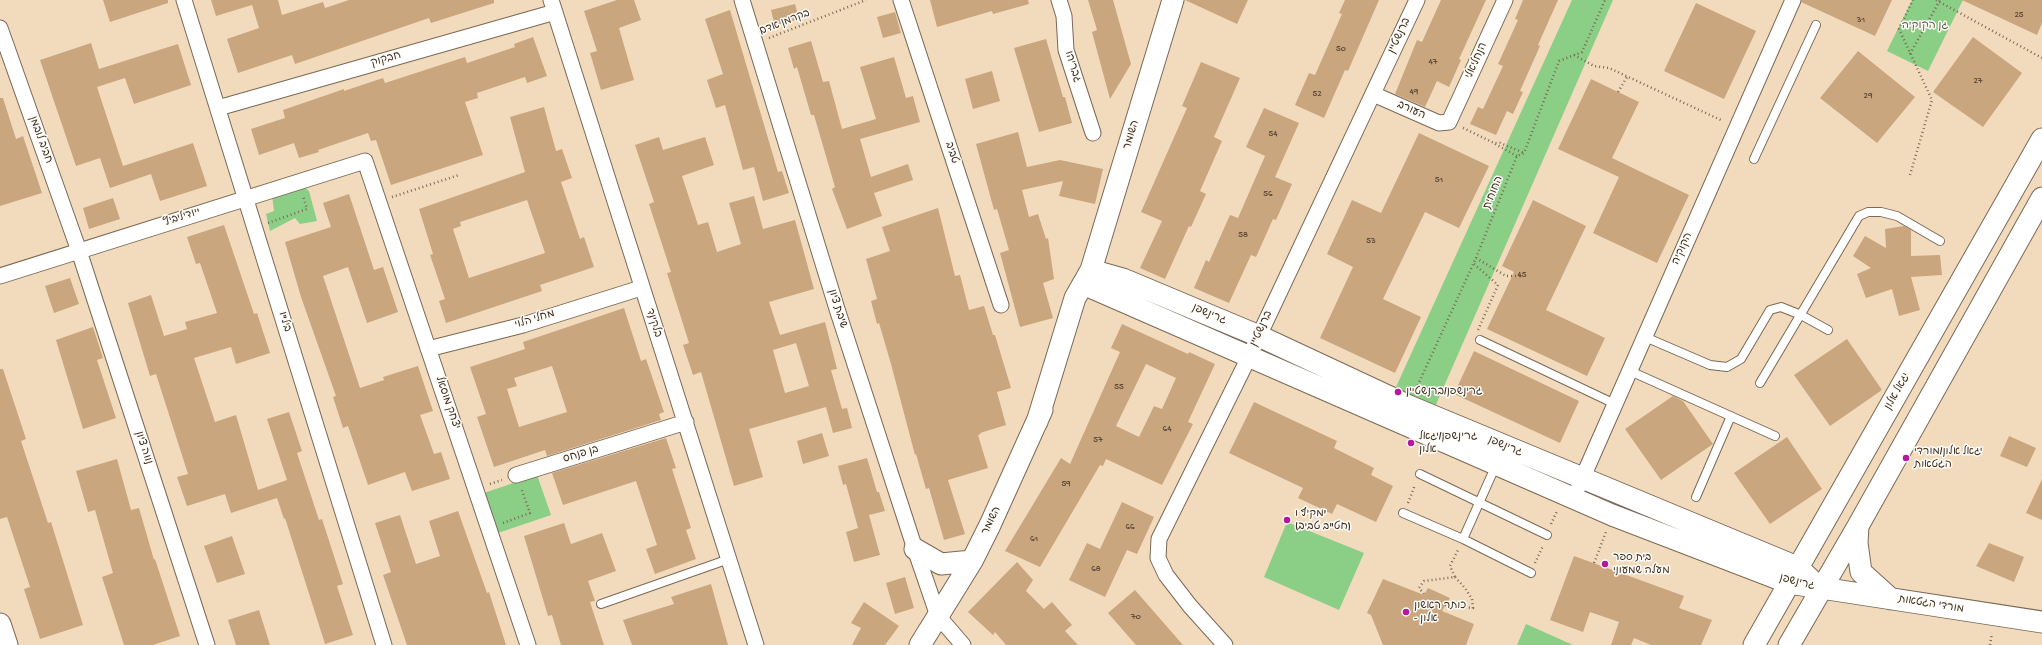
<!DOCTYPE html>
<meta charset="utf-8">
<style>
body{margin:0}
canvas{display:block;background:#f2dbbc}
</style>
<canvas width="2042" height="645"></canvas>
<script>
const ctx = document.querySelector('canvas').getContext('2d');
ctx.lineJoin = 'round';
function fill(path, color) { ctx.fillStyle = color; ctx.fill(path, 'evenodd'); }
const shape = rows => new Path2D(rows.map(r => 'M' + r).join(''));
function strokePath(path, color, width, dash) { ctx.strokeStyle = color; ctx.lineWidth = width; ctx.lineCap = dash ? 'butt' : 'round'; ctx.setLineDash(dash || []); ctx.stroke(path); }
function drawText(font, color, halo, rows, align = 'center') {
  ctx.font = font + ' "Gochi Hand","Playpen Sans Hebrew",sans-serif'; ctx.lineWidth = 3; ctx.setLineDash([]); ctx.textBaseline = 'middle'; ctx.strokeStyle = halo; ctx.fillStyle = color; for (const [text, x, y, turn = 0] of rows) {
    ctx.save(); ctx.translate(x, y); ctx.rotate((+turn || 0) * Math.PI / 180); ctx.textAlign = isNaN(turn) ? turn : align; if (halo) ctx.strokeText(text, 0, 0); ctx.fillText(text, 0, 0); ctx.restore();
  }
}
fill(shape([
 [1572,0,1613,0,1431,416,1391,398],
 [1912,0,1963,0,1928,71,1887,51],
 [303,186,309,191,317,221,300,224,295,218,270,231,266,214,274,211,272,195],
 [537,475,551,515,498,533,484,493],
 [1287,522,1364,553,1339,610,1264,577],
 [1526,624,1573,645,1517,645]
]), '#8bce86');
fill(shape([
 [103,0,168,0,168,3,110,22],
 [211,0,278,0,282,15,323,2,325,8,349,0,494,0,494,3,431,23,429,18,295,64,292,55,238,73,227,39,259,28,252,5,216,16],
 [617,0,634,0,641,20,619,28,634,80,601,90,590,53,597,51,584,11],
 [930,0,1028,0,1029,4,993,14,992,11,937,27],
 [1088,0,1113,0,1131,64,1110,99,1092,32,1097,30],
 [1185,0,1248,0,1237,24],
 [1345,0,1379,0,1348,71,1345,70,1324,118,1295,105,1309,73,1315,75,1342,14,1339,13],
 [1441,0,1486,0,1459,59,1461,60,1449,87,1437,81,1425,107,1395,94,1417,40,1422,42],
 [1523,0,1558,0,1538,45,1540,46,1520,91,1523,92,1513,114,1507,111,1496,135,1470,124,1478,107,1483,109,1503,66,1498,64,1518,20,1515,19],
 [1802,0,1892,0,1875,36,1801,2],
 [1962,0,2042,0,2042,23,2037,35],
 [1696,3,1756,31,1724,99,1664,71],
 [795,4,799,19,775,26,771,10],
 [730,10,778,172,782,171,789,193,763,201,754,167,743,170,725,105,716,108,707,80,723,74,705,19],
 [895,12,901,33,883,38,877,17],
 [533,37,547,76,527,83,525,77,477,93,478,98,465,102,483,155,391,185,376,140,371,141,368,133,318,150,319,152,299,158,294,143,259,155,251,129,285,118,283,110,344,89,344,91,383,78,385,83,465,57,467,63,515,47,514,44],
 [1973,37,2022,73,1983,127,1933,92],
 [1046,39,1063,97,1065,97,1072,123,1039,132,1014,48],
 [811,41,823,82,829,81,842,129,876,119,860,67,894,57,906,98,913,96,920,122,860,139,871,177,908,164,913,180,874,193,882,216,847,229,832,189,835,187,814,115,811,115,797,67,794,69,788,48],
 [91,43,99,69,178,44,191,85,134,104,125,78,97,87,123,166,193,143,207,186,160,201,151,174,110,188,100,158,76,166,40,60],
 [1858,51,1915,97,1877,143,1820,98],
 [1201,62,1240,78,1214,137,1222,141,1200,191,1206,194,1191,227,1189,226,1165,279,1140,268,1162,221,1141,212,1187,108,1182,106],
 [992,71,1000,101,973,109,965,79],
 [1591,79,1639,102,1612,158,1689,195,1657,263,1593,233,1619,177,1558,149],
 [0,98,3,98,16,139,23,136,42,193,0,206],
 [544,107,556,151,562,149,572,178,561,182,580,239,584,237,594,267,540,285,542,291,446,323,439,301,445,299,430,255,433,254,419,209,525,172,510,117],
 [527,200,545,253,469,278,453,229,461,226,460,222],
 [1264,108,1299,123,1275,177,1292,184,1276,220,1273,219,1256,257,1251,255,1229,303,1194,288,1206,260,1209,262,1230,215,1238,218,1265,156,1246,147],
 [1018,132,1027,167,1060,160,1103,169,1095,204,1059,196,1063,181,1022,190,1029,217,1038,214,1046,239,1048,238,1054,279,1043,283,1053,318,1020,327,1000,253,1009,250,997,209,994,210,976,144],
 [1419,133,1489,166,1459,228,1425,212,1383,299,1421,317,1395,373,1320,338,1353,267,1327,254,1352,200,1381,213],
 [659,137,663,150,705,137,714,165,682,176,698,225,708,222,717,252,741,244,729,203,754,196,763,229,795,220,814,289,769,302,780,335,825,322,837,369,831,370,842,409,847,408,852,428,833,433,826,407,749,429,763,477,734,486,701,372,693,375,683,345,689,343,667,273,671,272,649,204,654,202,635,145],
 [796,343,809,386,785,393,773,350],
 [349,194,374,270,383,267,398,312,367,323,348,267,323,276,360,388,384,380,383,377,418,366,433,411,420,415,434,454,441,452,450,479,412,491,405,472,368,485,348,426,343,428,333,397,336,396,301,297,285,242,331,227,323,203],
 [113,198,120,219,89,229,83,208],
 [1533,200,1586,226,1546,310,1605,338,1587,376,1487,329,1514,272,1502,266],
 [938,208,955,276,960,275,969,310,984,306,993,335,995,335,1011,388,997,392,1006,425,980,433,981,434,978,435,988,468,948,480,965,534,944,540,929,488,926,489,916,454,915,455,891,364,879,323,877,324,871,301,877,299,866,259,890,251,882,227],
 [224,225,254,314,257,313,270,353,236,364,231,347,194,358,215,422,236,415,258,490,287,480,267,419,289,412,302,451,297,453,319,520,322,519,343,584,337,586,353,635,325,644,285,518,284,519,277,498,231,513,225,494,187,506,177,477,188,474,156,374,150,376,128,303,151,295,164,336,187,329,185,322,217,313,200,263,196,264,187,237],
 [1904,226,1911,230,1911,256,1940,255,1942,275,1911,277,1920,310,1899,316,1892,289,1866,298,1857,274,1871,268,1853,256,1865,236,1886,248,1885,229],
 [70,278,79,304,54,313,45,286],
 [624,308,641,361,646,359,664,412,659,414,661,420,547,456,545,450,494,467,477,417,486,414,470,367,525,349,523,342],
 [552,366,567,412,519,427,507,389,517,386,514,378],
 [1122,324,1188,354,1189,352,1215,364,1188,422,1193,424,1162,485,1106,459,1103,466,1100,465,1040,567,1005,551,1061,458,1070,464,1120,352,1111,348],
 [1146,364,1176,378,1162,409,1154,406,1139,437,1116,426],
 [93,327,103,358,97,360,116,418,83,429,56,340],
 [1847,339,1882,390,1830,426,1794,375],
 [1474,351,1579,401,1560,443,1454,394],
 [0,369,3,369,26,439,21,441,48,523,51,522,83,625,40,639,24,589,30,587,7,517,0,519],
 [1673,396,1683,401,1713,444,1661,480,1625,429],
 [1254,402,1337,441,1334,448,1374,468,1371,475,1393,486,1376,522,1337,504,1332,514,1298,498,1303,488,1229,453],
 [822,433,829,456,803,464,797,441],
 [2009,436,2036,448,2027,467,2000,456],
 [1787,437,1822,489,1770,524,1734,473],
 [666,438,676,468,672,469,691,528,686,530,696,559,655,574,646,549,657,545,636,481,563,505,552,473],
 [867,458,877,492,879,492,885,511,869,515,880,555,854,562,846,532,858,528,846,484,843,485,838,466],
 [117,459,131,510,139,508,154,560,155,559,180,636,153,645,124,645,102,577,113,573,95,510,88,512,76,471],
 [2042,479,2042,520,2026,513],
 [1122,502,1154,517,1137,554,1127,550,1105,597,1069,580,1087,543,1100,549],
 [458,511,487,593,489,592,506,645,407,645,383,575,391,572,375,523,400,515,416,564,440,556,429,521],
 [564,523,571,544,602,533,616,571,588,581,595,601,590,602,604,645,561,645,552,615,548,616,524,536],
 [232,536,245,574,217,583,204,546],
 [1989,543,2024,557,2014,582,1976,566],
 [1574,556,1684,596,1679,608,1712,620,1701,645,1651,645,1634,638,1631,645,1611,645,1619,622,1590,612,1583,632,1550,620],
 [1017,562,1033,580,1026,591,1044,609,1052,602,1072,625,1065,631,1078,645,1006,645,995,632,993,635,968,612],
 [905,577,914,608,895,614,886,583],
 [1383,579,1424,595,1428,588,1450,598,1442,611,1474,624,1466,645,1383,645,1371,615,1367,613],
 [711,584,728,645,632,645,623,620,674,604,671,597],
 [1135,590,1183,645,1136,645,1108,613],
 [864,602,899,626,885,645,852,645,861,628,851,623],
 [259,610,270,645,236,645,228,620]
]), '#c9a67d');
const lane = shape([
 [1754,159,1816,25],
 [1645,337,1710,365,1727,367,1741,359,1770,310,1781,307,1801,315,1828,330],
 [1480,340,1615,404],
 [1630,371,1775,436],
 [1760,383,1859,216,1868,212,1881,212,1897,216,1940,241],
 [1420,474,1547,535],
 [1696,497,1731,416],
 [1403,513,1463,539,1531,573],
 [1463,539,1496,465],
 [601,604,729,559]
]);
const street = shape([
 [184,0,384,645],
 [551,0,756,645],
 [742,0,837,309,915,549,938,616,963,645],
 [901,0,1001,305],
 [1059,0,1064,16,1066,50,1093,133],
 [0,28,79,251,207,645],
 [1373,94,1439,123,1449,122,1505,0],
 [218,108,555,12],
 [0,276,365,161,528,645],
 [428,349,523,325,641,288],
 [516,475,686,422],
 [1579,486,1793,0],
 [1225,645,1190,606,1166,575,1158,558,1159,539,1249,357,1417,0]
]);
const secondary = shape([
 [1091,270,1123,279,1259,336,1409,406,1797,567,1820,588],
 [1083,284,1612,515,1789,583,2042,622],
 [1037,422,1075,298,1091,270,1173,0],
 [1858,526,1857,543,1861,572,1891,599],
 [915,549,941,564,972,561],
 [0,624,7,645],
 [920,645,972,561,990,525,1042,410],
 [1754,645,2042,139],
 [1789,645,1858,526,2042,198]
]);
strokePath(lane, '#7b6855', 10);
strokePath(street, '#7b6855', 17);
strokePath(secondary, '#7b6855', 23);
strokePath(shape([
 [1936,0,2042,58],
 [769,38,866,0],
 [1910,54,1940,0],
 [1574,55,1594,66,1609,68,1723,121],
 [1618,92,1627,77],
 [1463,128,1494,143,1500,143,1524,153],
 [1495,144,1517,156],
 [1910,175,1932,100,1899,29,1913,0],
 [392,197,459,175],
 [268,223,307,209,303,196],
 [1476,258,1506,276,1522,276],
 [1474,264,1498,285,1478,330],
 [1416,389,1476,258,1517,156,1524,153,1559,61,1582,52,1605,0],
 [490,484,502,480],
 [1408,503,1415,485],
 [503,523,530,513,521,488],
 [1551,524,1557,511],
 [1535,563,1543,546],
 [1594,563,1606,532],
 [1424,594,1419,588,1424,581,1455,577,1450,566,1458,550],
 [1445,605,1473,608,1472,599,1465,588,1455,577],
 [1990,645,1992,633]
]), '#7b6855', 2.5, [1, 3]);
strokePath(lane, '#fff', 8);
strokePath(street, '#fff', 15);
strokePath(secondary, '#fff', 21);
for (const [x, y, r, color] of [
 [1398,392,4,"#b5179e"],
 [1411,443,4,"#b5179e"],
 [1906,458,4,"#b5179e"],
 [1287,520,4,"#b5179e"],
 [1605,564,4,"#b5179e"],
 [1406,612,4,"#b5179e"]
]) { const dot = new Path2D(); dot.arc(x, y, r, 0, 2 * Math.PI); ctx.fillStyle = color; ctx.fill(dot); strokePath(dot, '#fdfcf7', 1.5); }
drawText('9px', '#5e4936', null, [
 ["25",2019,16],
 ["31",1861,21],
 ["50",1341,50],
 ["47",1433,63],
 ["27",1978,82],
 ["49",1414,93],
 ["52",1317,95],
 ["29",1868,97],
 ["54",1273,135],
 ["51",1439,181],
 ["56",1268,195],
 ["58",1243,236],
 ["53",1371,242],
 ["45",1522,276],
 ["55",1119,388],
 ["64",1167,430],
 ["57",1098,441],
 ["59",1066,485],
 ["66",1130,528],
 ["61",1034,540],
 ["68",1096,570],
 ["70",1136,618]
]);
drawText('11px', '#3b2a1e', '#fdfcf7', [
 ["בקרמן אדם",785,23,-21],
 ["ברנשטיין",1400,36,-65],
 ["חבקוק",386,60,-16],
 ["הנחליאלי",1477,61,-66],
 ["גבריהו",1072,67,73],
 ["העורב",1411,111,24],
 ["השומר",1132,135,-73],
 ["חביב לובמן",40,140,70],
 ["טביב",951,153,72],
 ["החוחית",1494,193,-68],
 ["יודיליביץ'",182,218,-18],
 ["הקוקיה",1683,249,-66],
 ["שיבת ציון",837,309,72],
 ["גרינשפן",1209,315,23],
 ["מחלי הלוי",535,320,-17],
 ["ביל\"ו",284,322,73],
 ["בלקינד",653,323,72],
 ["ברנשטיין",1262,329,-65],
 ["יגאל אלון",1898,392,-60],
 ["יצחק מוסאל",447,403,71],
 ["גרינשפן",1505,447,23],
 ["נווה ציון",143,448,72],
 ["בן פנחס",581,455,-17],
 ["השומר",992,521,-64],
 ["גרינשפן",1797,583,14],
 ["מורדי הגטאות",1931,605,9]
]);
drawText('11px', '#535b3d', '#fdfcf7', [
 ["גן הקוקיה",1925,26]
]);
drawText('11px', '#3b2a1e', '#fdfcf7', [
 ["גרינשפן/ברנשטיין",1406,392],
 ["גרינשפן/יגאל",1419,437],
 ["אלון",1419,450],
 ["יגאל אלון/מורדי",1914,452],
 ["הגטאות",1914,465],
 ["מקיף ו'",1295,514],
 ["(חט\"ב טביב)",1295,527],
 ["בית ספר",1613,558],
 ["מעלה שמעוני",1613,571],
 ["כותר ראשון",1414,606],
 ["- אלון",1414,619]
], 'left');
</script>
